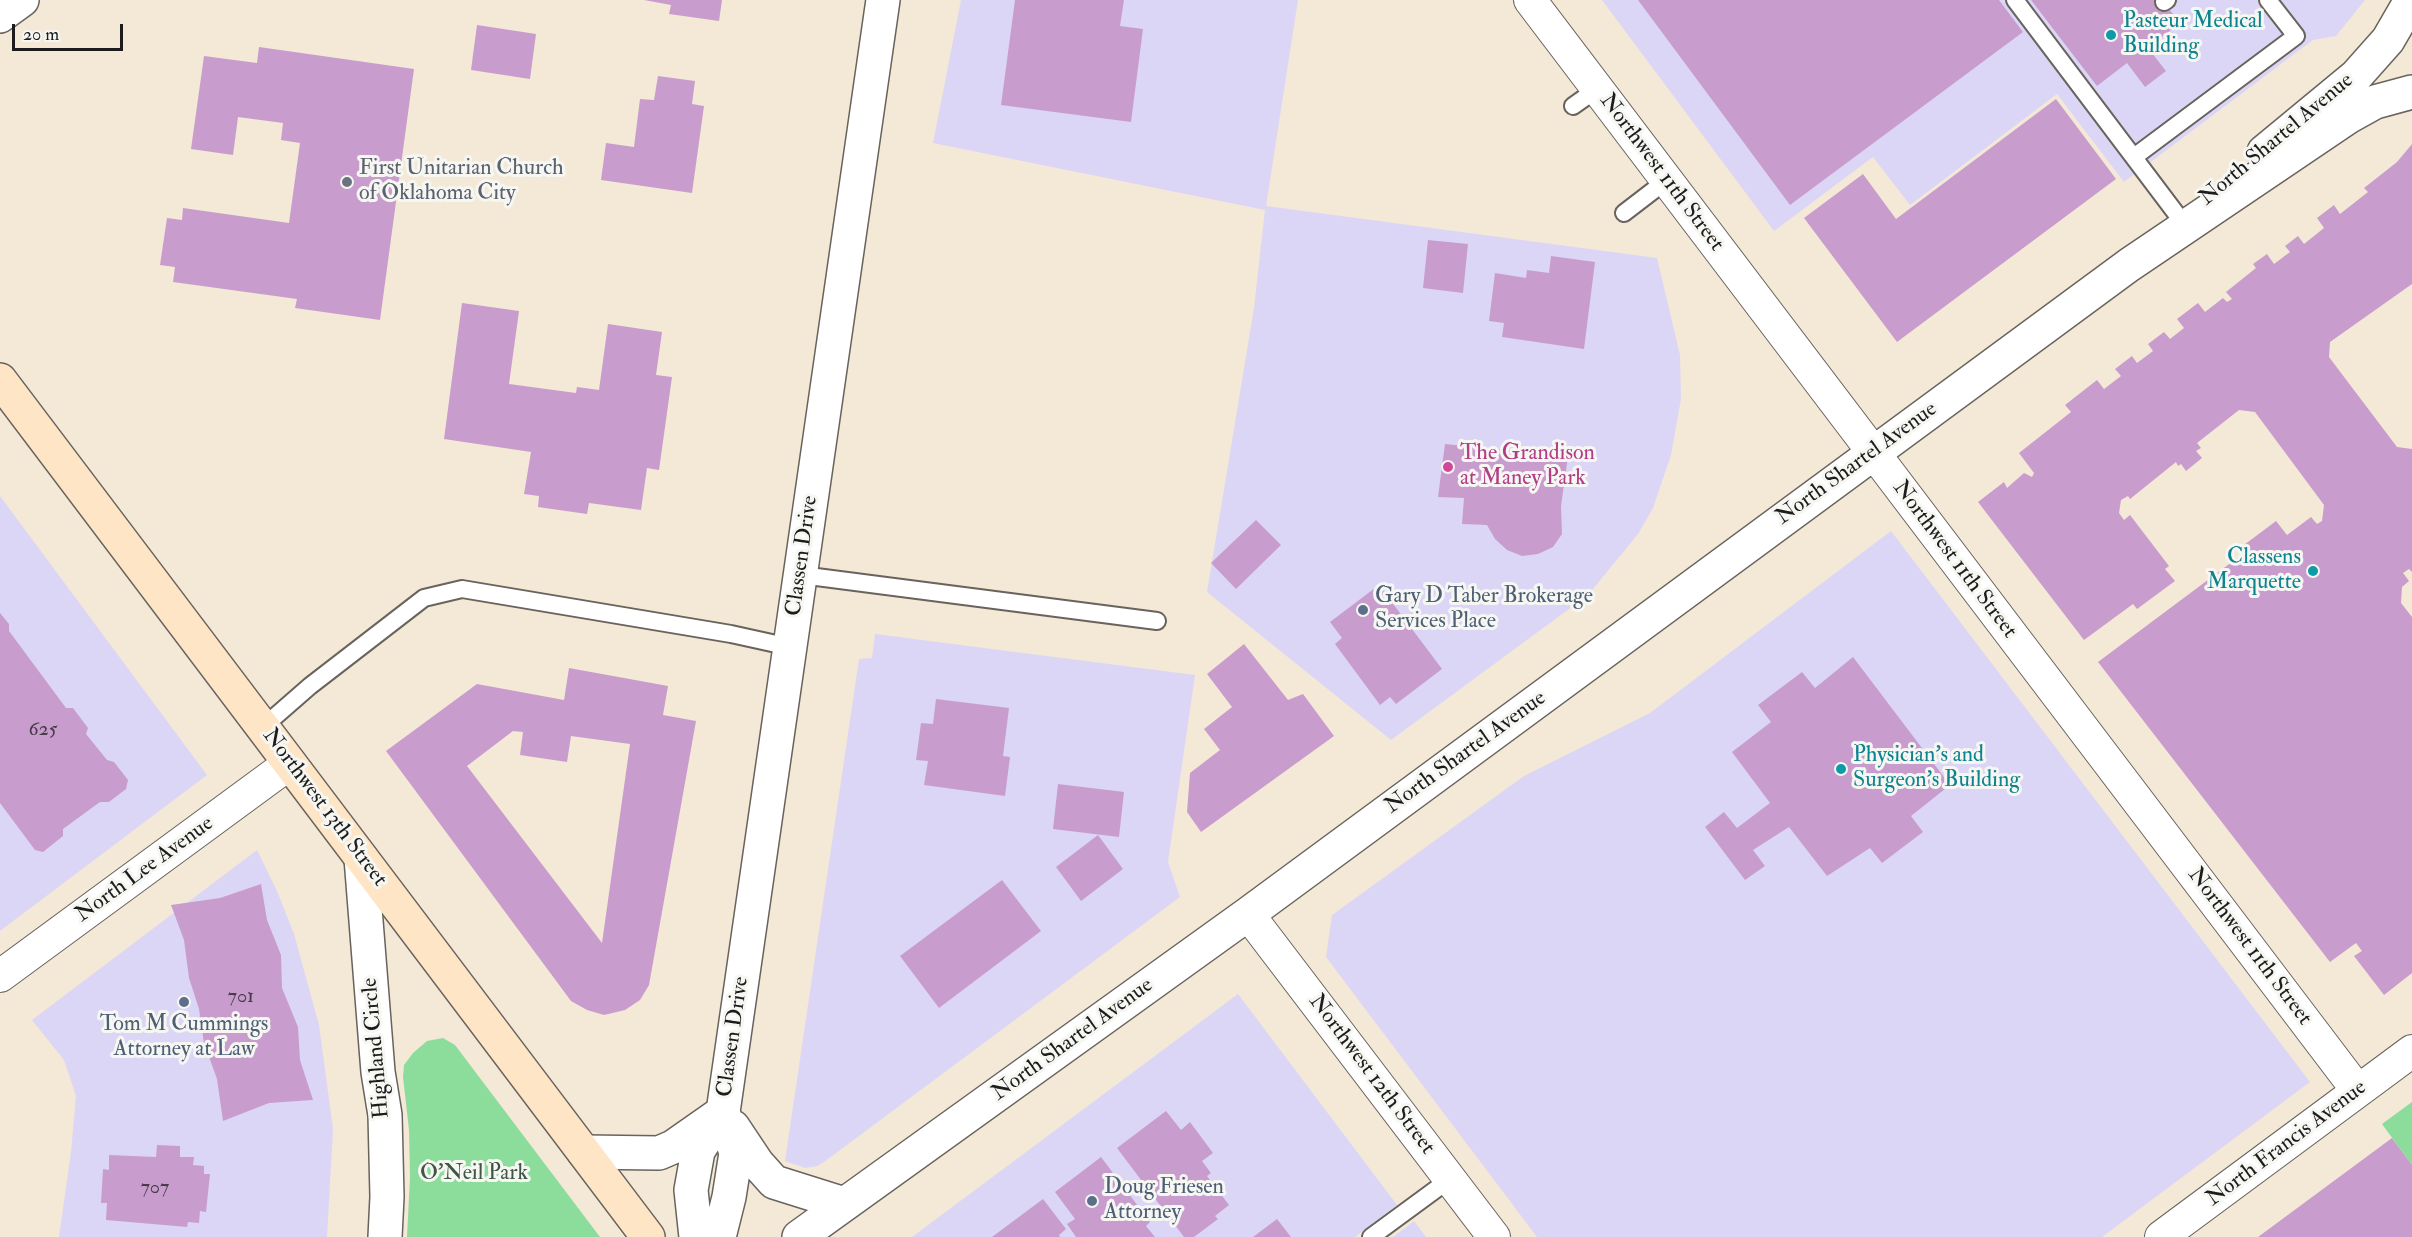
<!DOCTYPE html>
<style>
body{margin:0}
#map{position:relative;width:2412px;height:1237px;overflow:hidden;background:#f4e8d7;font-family:"IM FELL Double Pica",serif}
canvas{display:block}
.scale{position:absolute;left:12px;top:24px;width:111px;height:27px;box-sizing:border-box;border:3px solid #1c1c1c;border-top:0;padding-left:8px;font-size:18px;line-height:21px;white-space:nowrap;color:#1c1c1c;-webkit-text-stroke:4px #f6f6f2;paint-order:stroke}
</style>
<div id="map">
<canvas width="2412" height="1237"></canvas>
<div class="scale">20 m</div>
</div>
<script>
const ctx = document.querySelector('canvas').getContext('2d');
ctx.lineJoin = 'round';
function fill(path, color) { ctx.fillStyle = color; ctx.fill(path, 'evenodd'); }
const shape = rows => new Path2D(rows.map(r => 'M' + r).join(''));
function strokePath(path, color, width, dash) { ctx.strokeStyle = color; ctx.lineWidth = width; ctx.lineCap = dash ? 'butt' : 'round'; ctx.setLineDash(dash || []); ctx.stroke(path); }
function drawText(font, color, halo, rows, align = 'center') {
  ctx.font = font + ' "IM FELL Double Pica",serif'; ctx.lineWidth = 6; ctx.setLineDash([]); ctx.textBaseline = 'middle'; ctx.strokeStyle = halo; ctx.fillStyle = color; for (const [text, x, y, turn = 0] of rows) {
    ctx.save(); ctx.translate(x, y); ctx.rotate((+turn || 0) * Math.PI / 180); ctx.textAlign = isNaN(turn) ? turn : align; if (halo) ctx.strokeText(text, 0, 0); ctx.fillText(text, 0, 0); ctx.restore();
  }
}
fill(shape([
 [961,0,1298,0,1266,206,1657,258,1680,355,1681,399,1671,455,1653,508,1638,534,1588,595,1391,740,1207,592,1254,308,1265,210,933,143],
 [1602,0,2365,0,2336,36,2313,40,2124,182,2057,94,1910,205,1873,157,1774,231],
 [0,496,207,775,0,931],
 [1891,531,2310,1082,2102,1237,1537,1237,1326,957,1332,915,1524,776,1650,713],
 [875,634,1195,675,1168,862,1180,897,824,1162,817,1166,805,1168,785,1161,859,659,872,658],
 [257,850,277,891,294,934,319,1025,333,1129,327,1237,59,1237,71,1152,76,1096,64,1060,32,1020],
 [1238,994,1397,1205,1355,1237,912,1237],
 [1414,1221,1426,1237,1393,1237]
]), '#dcd6f6');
fill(shape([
 [443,1038,455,1045,600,1237,407,1237,410,1177,409,1130,403,1077,404,1065,413,1053,427,1041],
 [2412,1102,2412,1165,2382,1124]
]), '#8cdd9c');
fill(shape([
 [644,0,722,0,719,21,669,14,671,5],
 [1015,0,1124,0,1120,26,1143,29,1131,122,1001,105],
 [1638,0,1999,0,2023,32,1790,205],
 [2031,0,2162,0,2180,23,2148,48,2166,71,2145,87,2127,63,2097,86],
 [477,25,536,34,530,79,471,70],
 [259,47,414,69,380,320,295,308,297,299,173,282,175,267,160,265,167,218,182,220,183,208,289,223,300,143,281,140,283,123,238,117,233,155,191,149,204,56,257,63],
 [658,76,695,81,692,104,704,106,692,193,601,180,606,143,634,147,640,99,654,100],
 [2056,99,2116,179,1897,342,1804,218,1863,174,1896,219],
 [2412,144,2412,284,2330,342,2329,357,2397,447,2412,449,2412,572,2409,569,2403,573,2409,581,2402,587,2401,603,2412,617,2412,973,2384,995,2354,956,2362,951,2356,943,2330,962,2098,662,2248,550,2244,545,2276,521,2287,535,2311,517,2317,524,2322,521,2324,505,2255,412,2239,410,2197,443,2201,448,2196,451,2202,458,2186,471,2181,464,2178,466,2176,462,2130,499,2128,496,2121,500,2119,513,2124,520,2130,515,2169,566,2165,569,2175,581,2137,609,2133,604,2084,640,1978,502,2004,482,2007,488,2024,473,2032,477,2034,473,2019,453,2071,412,2065,405,2097,380,2104,389,2121,376,2115,369,2132,356,2137,363,2153,351,2148,344,2164,332,2170,339,2184,328,2177,319,2198,303,2205,312,2223,298,2227,302,2232,299,2226,292,2256,268,2253,264,2267,254,2274,264,2290,252,2285,246,2298,236,2304,244,2324,228,2317,218,2334,205,2340,214,2368,192,2364,188,2397,162],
 [1428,240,1468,244,1463,293,1423,288],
 [1551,256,1595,262,1584,349,1502,337,1504,323,1489,321,1495,273,1526,278,1527,270,1549,273],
 [462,303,519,311,509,384,576,393,577,387,599,390,608,324,662,332,656,375,672,377,659,470,647,468,641,510,589,503,587,514,538,507,539,496,524,494,531,452,444,439],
 [1445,444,1568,456,1561,506,1562,534,1553,547,1538,554,1522,556,1507,550,1495,539,1487,525,1462,524,1464,498,1438,497],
 [1256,520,1281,545,1236,589,1211,563],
 [1379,585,1442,669,1396,704,1390,697,1380,705,1335,644,1342,638,1330,622],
 [0,613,9,624,9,631,66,708,73,708,88,728,86,734,107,760,114,762,128,780,126,789,109,802,100,802,63,829,63,836,43,852,35,850,0,803],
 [1244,644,1288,700,1303,694,1334,736,1201,832,1187,812,1190,773,1220,750,1204,729,1232,707,1207,674],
 [1853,657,1950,785,1911,816,1923,832,1882,863,1870,848,1827,876,1789,827,1753,850,1765,866,1745,880,1705,827,1724,812,1737,828,1770,803,1732,752,1771,722,1758,705,1802,672,1815,688],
 [569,668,668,686,663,715,696,721,649,985,640,1000,625,1010,604,1015,587,1010,571,1001,386,751,477,684,564,700],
 [513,731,523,732,520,755,567,762,571,736,630,744,602,943,467,766],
 [936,699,1009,708,1003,756,1010,757,1005,796,924,785,928,761,916,760,921,723,933,724],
 [1058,784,1124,792,1119,837,1053,829],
 [1098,835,1123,869,1081,901,1056,867],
 [1002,880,1041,931,939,1008,900,956],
 [261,884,267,920,281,955,282,988,298,1027,300,1060,313,1100,269,1103,223,1121,217,1079,204,1043,199,1009,189,978,184,940,171,905,220,898],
 [1166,1111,1181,1130,1190,1122,1213,1153,1202,1161,1211,1173,1207,1176,1229,1205,1215,1216,1218,1219,1194,1237,1184,1237,1117,1148],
 [2392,1138,2412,1165,2412,1237,2258,1237],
 [157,1145,180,1146,180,1157,194,1157,193,1165,204,1166,204,1174,210,1174,206,1212,200,1211,199,1223,188,1222,187,1227,106,1220,107,1203,101,1203,103,1169,109,1170,109,1155,156,1157],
 [1101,1157,1150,1222,1146,1226,1155,1237,1076,1237,1067,1224,1075,1219,1055,1192],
 [1043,1199,1066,1229,1059,1235,1060,1237,992,1237],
 [1277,1219,1291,1237,1253,1237]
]), '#c89dcd');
const service = shape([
 [2015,0,2181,220],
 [2164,2,2167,0],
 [1573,106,1597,89],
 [2134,157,2296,36,2268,0],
 [1624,213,1667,180],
 [801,575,1157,621],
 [263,727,310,686,424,598,462,589,731,634,790,647],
 [1371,1237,1450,1179]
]);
const minor = shape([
 [1530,0,2358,1091],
 [1248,914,1494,1237],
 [0,976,290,763],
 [2161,1237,2412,1051]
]);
const tertiary = shape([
 [0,16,22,0],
 [2264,152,2356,76,2388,40,2410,2],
 [361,858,378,1072,385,1115,387,1197,385,1237],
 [733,1127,757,1163,774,1182,844,1204],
 [584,1152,659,1153,673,1147,723,1112],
 [696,1237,691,1190,698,1151,717,1121],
 [719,1237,729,1197,736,1153,723,1112,883,0],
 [799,1237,1248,914,2129,265,2348,117,2375,102,2412,92]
]);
const secondary = shape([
 [0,380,648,1237]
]);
strokePath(service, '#68635d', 20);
strokePath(minor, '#68635d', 34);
strokePath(tertiary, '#68635d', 36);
strokePath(secondary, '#68635d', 36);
strokePath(service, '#fff', 16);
strokePath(minor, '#fff', 32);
strokePath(tertiary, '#fff', 33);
strokePath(secondary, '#fee5c5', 33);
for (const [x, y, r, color] of [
 [2111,35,6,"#0f9aa8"],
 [347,182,6,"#6b7280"],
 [1448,467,6,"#d1479c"],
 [2313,571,6,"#0f9aa8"],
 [1363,610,6,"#5c6f8a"],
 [1841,769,6,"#0f9aa8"],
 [184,1002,6,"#5c6f8a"],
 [1092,1201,6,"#5c6f8a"]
]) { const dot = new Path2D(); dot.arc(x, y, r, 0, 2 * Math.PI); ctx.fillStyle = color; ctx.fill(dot); strokePath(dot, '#f6f6f2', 2); }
drawText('20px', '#473c48', null, [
 ["625",43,731],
 ["701",241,998],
 ["707",155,1189]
]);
drawText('22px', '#0d838f', '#f6f6f2', [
 ["Pasteur Medical",2123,22],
 ["Building",2123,47],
 ["Classens",2301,558,"right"],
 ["Marquette",2301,583,"right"],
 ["Physician's and",1853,756],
 ["Surgeon's Building",1853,781]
], 'left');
drawText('22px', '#1c1c1c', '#f6f6f2', [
 ["North Shartel Avenue",2277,140,-40],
 ["Northwest 11th Street",1661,173,53],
 ["North Shartel Avenue",1857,464,-36],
 ["Classen Drive",803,556,-82],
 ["Northwest 11th Street",1954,560,53],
 ["North Shartel Avenue",1466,753,-36],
 ["Northwest 13th Street",324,808,53],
 ["North Lee Avenue",145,870,-36],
 ["Northwest 11th Street",2249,947,53],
 ["Classen Drive",734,1037,-82],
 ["North Shartel Avenue",1073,1040,-36],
 ["Highland Circle",377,1048,-95],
 ["Northwest 12th Street",1371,1075,53],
 ["North Francis Avenue",2287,1144,-37]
]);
drawText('22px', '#5b616d', '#f6f6f2', [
 ["First Unitarian Church",359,169],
 ["of Oklahoma City",359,194]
], 'left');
drawText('22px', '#b23c85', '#f6f6f2', [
 ["The Grandison",1460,454],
 ["at Maney Park",1460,479]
], 'left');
drawText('22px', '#4e5e75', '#f6f6f2', [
 ["Gary D Taber Brokerage",1375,597],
 ["Services Place",1375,622],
 ["Tom M Cummings",184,1025,"center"],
 ["Attorney at Law",184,1050,"center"],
 ["Doug Friesen",1104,1188],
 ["Attorney",1104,1213]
], 'left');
drawText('22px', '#3e5642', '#f6f6f2', [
 ["O'Neil Park",474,1174]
]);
</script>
